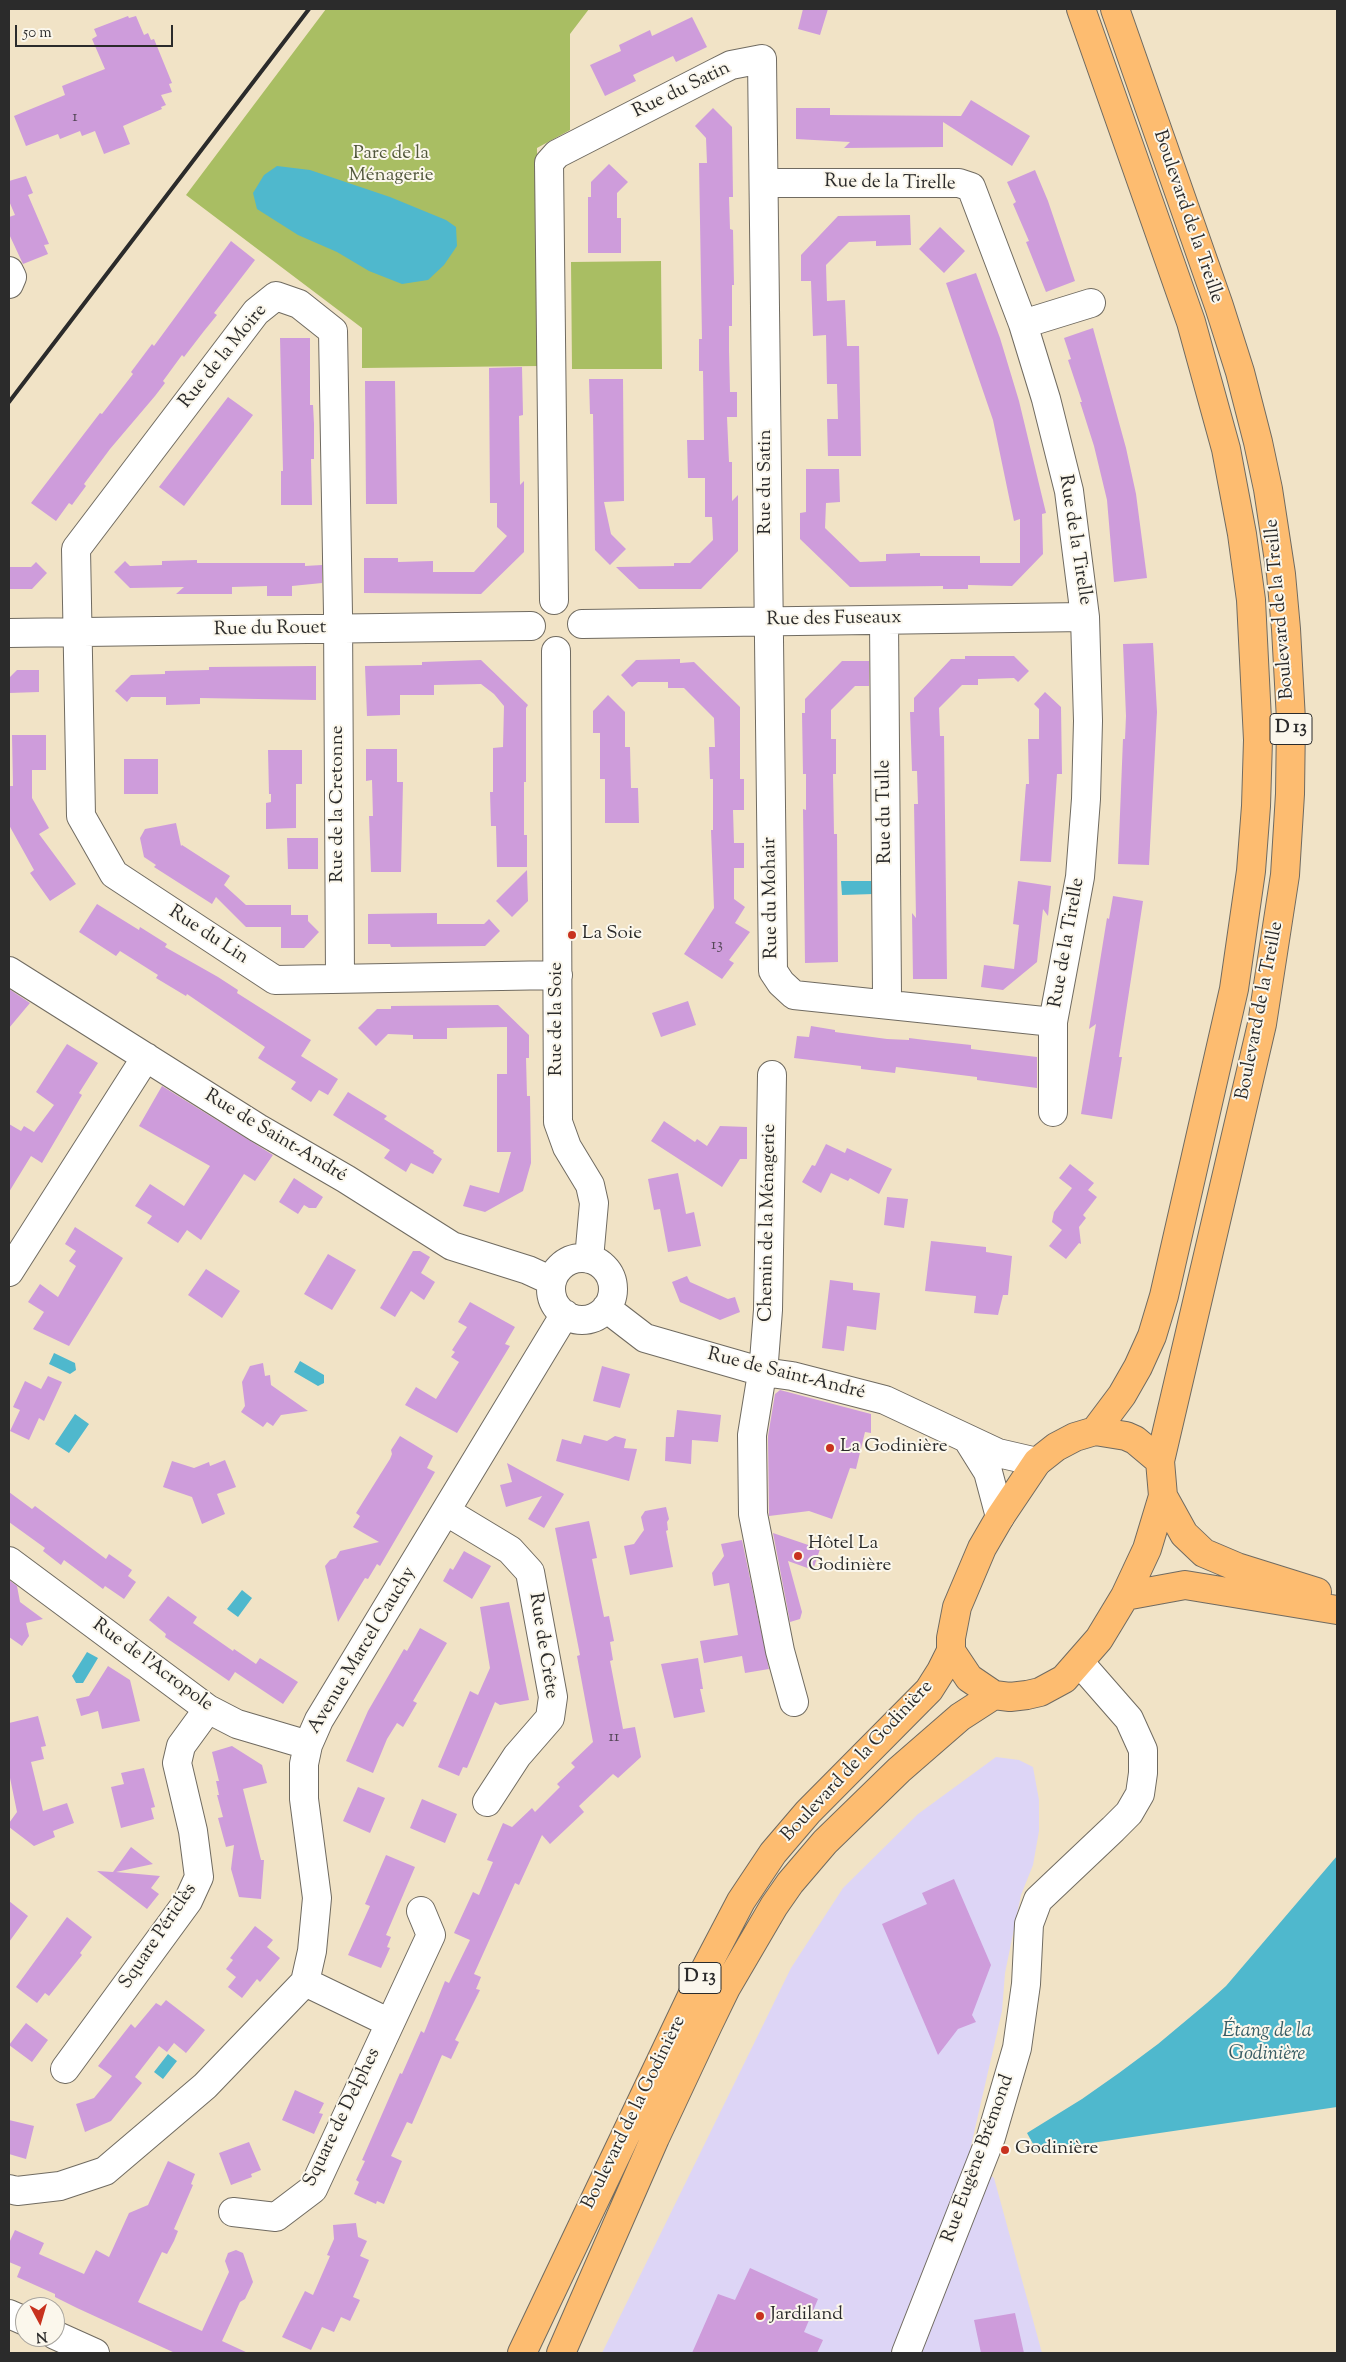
<!DOCTYPE html>
<meta charset="utf-8">
<style>
body{margin:0}
#map{position:relative;width:1346px;height:2362px;overflow:hidden;background:#f1e3c6;font-family:"Sorts Mill Goudy",serif}
canvas{display:block}
.frame{position:absolute;inset:0;border:10px solid #2b2b2b;pointer-events:none}
.north{position:absolute;left:15px;top:2297px;width:50px;height:50px;box-sizing:border-box;background:#fbf7ec;border:1px solid #a8a59f;border-radius:50%;rotate:174deg;font-size:14px;font-weight:700;line-height:20px;text-align:center;color:#2b2b2b}
.north::after{content:'';display:block;margin:auto;width:18px;height:22px;background:#c8321e;clip-path:polygon(50% 0,100% 100%,50% 72%,0 100%)}
.scale{position:absolute;left:15px;top:25px;width:158px;height:22px;box-sizing:border-box;border:2px solid #2b2b2b;border-top:0;padding-left:6px;font-size:15px;line-height:18px;white-space:nowrap;color:#2b2b2b;-webkit-text-stroke:4px #fbf7ec;paint-order:stroke}
</style>
<div id="map">
<canvas width="1346" height="2362"></canvas>
<div class="frame"></div>
<div class="north">N</div>
<div class="scale">50 m</div>
</div>
<script>
const ctx = document.querySelector('canvas').getContext('2d');
ctx.lineJoin = 'round';
function fill(path, color) { ctx.fillStyle = color; ctx.fill(path, 'evenodd'); }
const shape = rows => new Path2D(rows.map(r => 'M' + r).join(''));
function strokePath(path, color, width, dash) { ctx.strokeStyle = color; ctx.lineWidth = width; ctx.lineCap = dash ? 'butt' : 'round'; ctx.setLineDash(dash || []); ctx.stroke(path); }
function drawText(font, color, halo, rows, align = 'center') {
  ctx.font = font + ' "Sorts Mill Goudy",serif'; ctx.lineWidth = 4; ctx.setLineDash([]); ctx.textBaseline = 'middle'; ctx.strokeStyle = halo; ctx.fillStyle = color; for (const [text, x, y, turn = 0] of rows) {
    ctx.save(); ctx.translate(x, y); ctx.rotate((+turn || 0) * Math.PI / 180); ctx.textAlign = isNaN(turn) ? turn : align; if (halo) ctx.strokeText(text, 0, 0); ctx.fillText(text, 0, 0); ctx.restore();
  }
}
fill(shape([
 [996,1757,1019,1760,1033,1767,1039,1800,1039,1831,1033,1865,1021,1895,1005,1973,1002,2011,968,2159,994,2178,1042,2353,602,2353,791,1968,843,1888,918,1814]
]), '#ddd5f6');
fill(shape([
 [326,9,589,9,570,34,570,130,537,148,538,366,362,368,362,328,186,195],
 [661,261,662,369,572,369,571,262]
]), '#a9be63');
fill(shape([
 [277,166,310,170,390,197,446,220,456,227,457,246,444,265,428,280,402,284,369,271,337,252,298,235,257,209,253,193,264,175],
 [841,881,874,881,874,894,842,895],
 [54,1353,75,1363,76,1370,70,1374,49,1364],
 [300,1361,324,1375,324,1383,318,1386,294,1372],
 [75,1414,89,1424,69,1453,55,1444],
 [242,1590,252,1598,238,1617,227,1609],
 [87,1652,98,1658,83,1683,76,1683,72,1676],
 [1337,1856,1337,2107,1037,2151,1027,2133,1082,2099,1119,2073,1158,2044,1207,2003,1226,1986],
 [168,2054,177,2061,163,2079,154,2072]
]), '#4fb8cd');
fill(shape([
 [803,9,828,9,820,35,798,29],
 [128,16,129,18,136,16,144,35,148,33,151,40,154,39,172,83,169,84,172,92,161,95,166,105,161,107,162,109,123,126,130,144,104,154,95,131,82,136,80,131,60,139,58,134,26,146,14,116,65,95,62,86,105,69,92,39,97,36,94,29],
 [692,17,707,47,676,62,673,56,633,75,636,81,605,96,590,65,621,51,619,45,650,30,652,36],
 [971,100,1030,136,1012,166,943,122,943,147,844,148,850,142,796,139,796,108,830,108,830,115,961,116],
 [713,108,732,127,733,197,729,197,730,229,733,230,734,285,732,285,732,326,729,326,729,351,730,392,737,392,737,417,727,417,729,462,732,462,732,501,738,495,738,551,701,589,639,589,616,567,674,566,674,563,690,563,713,540,712,517,705,517,705,478,688,478,687,440,704,440,703,371,699,371,699,339,702,339,699,163,707,163,706,138,695,126],
 [609,164,628,182,617,193,617,218,621,218,621,253,588,253,588,197,591,197,591,182],
 [1035,170,1048,201,1075,281,1046,292,1026,242,1029,241,1013,204,1016,202,1007,182],
 [26,176,33,193,28,195,49,244,44,245,48,254,23,264,9,234,9,217,15,215,9,201,9,181],
 [910,215,911,245,876,246,876,241,849,242,826,265,827,301,845,300,847,346,859,346,861,456,828,456,827,419,838,419,837,384,827,384,826,335,813,336,811,281,801,281,801,255,838,216],
 [940,227,965,251,944,273,919,249],
 [231,241,255,260,214,313,217,315,204,331,184,357,182,355,163,381,165,383,155,396,110,449,84,484,86,486,72,505,69,503,56,521,31,503,100,413,102,414,133,374,131,372,152,344,154,346],
 [976,273,1000,338,1019,401,1046,513,1042,514,1043,554,1012,586,968,585,968,589,943,589,943,586,850,587,800,539,800,513,806,512,806,469,839,469,840,502,826,503,825,528,860,562,886,561,886,554,920,553,920,556,980,556,980,563,1020,563,1020,519,1014,521,993,420,946,283],
 [1093,328,1126,448,1136,494,1147,578,1114,582,1107,500,1094,446,1080,402,1082,402,1068,360,1071,359,1064,338],
 [280,338,310,338,310,405,313,405,314,424,314,459,311,459,312,505,281,505,281,471,283,471],
 [522,367,523,415,519,416,520,485,524,481,524,552,481,594,364,593,364,558,398,558,398,562,433,561,433,572,474,572,507,536,497,527,497,503,490,503,489,368],
 [589,379,623,379,624,501,604,502,611,534,626,549,610,565,595,550,593,414,590,414],
 [365,381,395,381,397,504,366,504],
 [228,397,253,415,184,506,159,487],
 [197,560,197,563,305,563,305,566,322,565,322,583,292,586,292,596,267,596,267,586,232,587,232,594,176,594,184,587,130,588,114,572,125,561,130,566,162,565,162,561],
 [36,562,47,573,32,589,10,589,10,567,31,567],
 [1153,643,1157,712,1149,865,1118,864,1123,739,1125,739,1126,716,1123,644],
 [965,656,1014,656,1029,671,1018,682,1014,678,978,679,978,685,962,685,939,708,940,736,944,736,947,979,913,979,912,913,916,918,914,804,918,804,917,771,912,771,910,712,914,712,914,698,951,659,965,659],
 [680,659,680,663,694,662,740,707,740,779,744,779,744,810,733,810,734,843,744,843,744,868,734,868,734,899,745,907,735,923,750,932,729,960,734,963,722,979,684,954,714,908,711,830,713,830,713,779,710,779,709,747,715,747,714,718,684,688,668,688,668,682,638,682,632,687,621,675,636,660],
 [481,660,528,705,526,708,526,782,524,782,524,835,527,835,527,867,497,867,496,826,491,826,490,792,493,792,493,748,503,747,504,706,494,694,481,684,434,685,434,695,400,695,400,715,367,716,365,666,422,665,422,662],
 [842,661,869,661,869,686,855,686,831,710,831,739,836,739,836,774,833,774,834,834,837,834,838,962,805,963,803,809,806,810,806,774,803,774,802,713,805,713,805,699],
 [316,666,316,700,200,698,200,704,166,705,166,697,131,697,127,702,115,691,131,675,165,674,165,671,209,670,209,667],
 [17,670,39,670,39,692,9,693,9,678],
 [1045,692,1061,707,1062,774,1057,774,1051,862,1020,861,1026,784,1029,784,1028,739,1039,739,1039,709,1034,704],
 [608,695,625,712,625,747,630,747,631,788,638,788,639,823,605,823,605,779,600,779,600,733,593,733,593,711],
 [12,735,46,735,46,770,32,770,32,798,49,828,39,834,76,884,50,901,30,873,34,870,9,825,9,786,13,786],
 [366,749,397,749,397,782,403,782,401,872,371,872,369,816,373,816,372,780,366,781],
 [268,750,302,750,302,784,296,784,296,828,266,829,266,803,271,802,271,794,269,794],
 [124,759,158,759,158,794,124,794],
 [176,823,181,846,182,845,230,876,224,885,246,905,291,905,291,915,308,915,308,921,319,932,304,948,281,948,281,927,246,927,216,897,212,904,154,867,156,865,144,857,140,838,145,829],
 [287,838,318,838,318,869,288,869],
 [527,870,528,901,512,917,496,901],
 [1018,881,1051,886,1048,916,1043,909,1037,962,1003,990,981,987,984,965,1014,969,1019,925,1013,924],
 [1113,896,1143,901,1119,1057,1122,1057,1112,1119,1081,1114,1096,1024,1089,1029,1107,918,1109,919],
 [97,904,139,930,140,927,167,944,165,947,218,977,238,990,237,993,311,1040,301,1056,338,1079,328,1095,319,1090,311,1102,291,1089,296,1082,258,1058,265,1047,187,994,186,996,156,978,158,975,120,951,116,956,79,932],
 [437,913,437,924,484,924,489,919,500,931,485,946,391,947,390,944,368,944,368,914],
 [9,989,30,1003,9,1028],
 [688,1001,696,1025,661,1037,652,1013],
 [498,1005,529,1035,529,1058,526,1058,527,1096,530,1096,531,1163,523,1191,485,1212,463,1206,470,1185,499,1193,511,1152,497,1152,497,1074,507,1074,507,1027,447,1028,447,1039,413,1039,413,1035,388,1034,376,1046,358,1028,377,1009,391,1009,391,1006],
 [811,1026,835,1030,835,1032,887,1039,909,1040,909,1038,925,1040,971,1045,971,1049,1037,1057,1037,1088,977,1080,977,1077,896,1067,895,1073,861,1069,861,1066,794,1058,797,1036,809,1037],
 [67,1044,98,1063,79,1093,82,1095,42,1163,31,1156,9,1192,9,1124,21,1131,24,1126,34,1132,54,1105,36,1092],
 [162,1086,273,1155,255,1181,244,1174,201,1240,187,1230,178,1243,147,1223,152,1216,135,1206,150,1184,184,1206,210,1166,139,1126],
 [348,1092,387,1116,384,1119,434,1151,433,1153,442,1159,433,1174,411,1163,406,1172,384,1158,390,1150,333,1115],
 [664,1121,695,1142,697,1139,707,1146,720,1126,747,1127,747,1159,740,1159,722,1187,651,1141],
 [826,1144,845,1153,847,1148,892,1169,879,1194,850,1178,848,1181,831,1173,821,1193,802,1182,812,1165,815,1166],
 [1070,1164,1094,1183,1088,1190,1097,1197,1083,1215,1086,1218,1079,1227,1081,1244,1079,1243,1066,1259,1049,1246,1062,1230,1052,1222,1054,1212,1072,1188,1059,1178],
 [678,1173,686,1214,694,1212,701,1246,668,1252,660,1209,654,1210,648,1179],
 [294,1178,323,1197,316,1208,309,1208,304,1205,298,1214,279,1202],
 [887,1197,908,1199,904,1228,884,1225],
 [75,1227,123,1258,69,1346,33,1329,44,1312,28,1302,40,1284,58,1297,76,1266,69,1261,76,1251,65,1244],
 [931,1241,986,1247,986,1252,1012,1256,1008,1295,1003,1295,998,1315,974,1313,976,1296,925,1291],
 [413,1251,420,1251,430,1257,421,1273,435,1282,424,1300,411,1291,395,1317,380,1308],
 [328,1254,356,1270,332,1310,304,1294],
 [206,1269,240,1291,222,1318,188,1295],
 [687,1276,690,1282,728,1299,735,1297,740,1312,720,1320,680,1302,672,1282],
 [830,1280,853,1283,853,1290,880,1293,876,1330,847,1326,844,1351,822,1348],
 [470,1302,515,1327,505,1344,510,1346,457,1433,405,1405,416,1387,436,1399,459,1362,451,1357,455,1352,452,1350,467,1327,458,1322],
 [263,1363,265,1376,270,1375,271,1385,308,1411,281,1415,273,1426,267,1422,263,1427,241,1412,245,1406,242,1382,250,1366],
 [602,1366,630,1374,620,1408,593,1401],
 [48,1376,62,1382,44,1421,39,1418,29,1440,10,1431,20,1410,13,1407,25,1381,41,1389],
 [780,1390,871,1414,871,1433,865,1432,856,1469,850,1468,832,1519,809,1511,769,1516,768,1436,775,1394],
 [677,1410,721,1415,718,1442,692,1440,691,1464,665,1461,666,1437,674,1437],
 [584,1435,607,1441,615,1436,626,1439,624,1448,637,1449,629,1481,556,1461,562,1439,581,1444],
 [400,1436,433,1456,427,1468,435,1472,380,1566,377,1564,368,1579,365,1578,338,1622,325,1566,330,1560,336,1558,340,1551,379,1542,353,1527,360,1516,356,1513,390,1459,392,1454,391,1450],
 [225,1460,236,1487,217,1494,225,1514,202,1524,192,1497,163,1487,172,1461,194,1468,209,1462,210,1466],
 [507,1463,564,1494,544,1528,528,1519,542,1496,506,1507,500,1485,512,1482],
 [9,1492,32,1509,35,1506,106,1559,109,1554,132,1570,128,1576,136,1582,124,1599,105,1586,103,1589,64,1560,61,1565,43,1551,45,1548,9,1522],
 [666,1507,669,1519,667,1522,668,1530,666,1531,673,1567,630,1575,624,1546,634,1544,644,1530,641,1517,645,1511],
 [589,1521,597,1558,592,1559,604,1617,609,1616,614,1641,610,1642,613,1660,610,1661,623,1729,635,1727,641,1757,618,1778,613,1774,579,1806,584,1812,550,1844,542,1835,519,1885,515,1883,474,1974,481,1977,476,1989,480,1990,455,2040,459,2042,451,2059,442,2055,412,2124,407,2122,391,2156,402,2161,384,2204,377,2201,376,2204,354,2194,359,2182,356,2180,365,2161,362,2160,400,2073,402,2074,421,2031,424,2033,445,1981,449,1983,470,1940,454,1933,473,1892,479,1895,493,1862,487,1860,503,1823,512,1827,532,1808,535,1812,560,1787,557,1784,575,1767,571,1763,593,1742,577,1656,580,1655,555,1528],
 [773,1533,820,1549,813,1570,788,1561,802,1612,800,1619,790,1622],
 [742,1540,769,1669,745,1673,742,1656,704,1663,700,1641,738,1635,729,1583,714,1586,712,1573,724,1556,721,1544],
 [464,1551,491,1566,472,1599,443,1581,450,1568,453,1570],
 [9,1580,17,1586,20,1602,43,1619,26,1623,29,1636,22,1646,9,1637],
 [168,1596,197,1617,193,1623,233,1651,234,1649,256,1664,260,1658,298,1682,283,1704,235,1672,229,1681,165,1637,166,1634,149,1620],
 [509,1602,529,1700,500,1705,495,1702,467,1768,463,1767,459,1776,438,1767,470,1691,478,1695,490,1668,480,1607],
 [420,1628,447,1643,413,1701,417,1703,403,1727,397,1723,387,1739,373,1773,346,1761,368,1711,404,1649,407,1651],
 [698,1658,703,1689,700,1689,705,1712,674,1718,661,1664],
 [108,1666,130,1680,140,1721,102,1729,98,1711,81,1716,76,1699,89,1696],
 [38,1716,46,1746,41,1747,44,1759,31,1762,43,1811,67,1803,74,1823,53,1831,55,1837,34,1846,9,1827,9,1823,17,1812,9,1773,9,1723],
 [232,1746,262,1765,267,1783,243,1789,261,1860,264,1860,261,1899,239,1897,231,1869,234,1845,226,1847,218,1818,223,1817,217,1795,219,1795,216,1781,219,1781,212,1752],
 [144,1768,155,1807,151,1808,154,1819,121,1828,111,1787,124,1784,121,1773],
 [358,1787,385,1798,370,1833,343,1821],
 [422,1799,457,1814,445,1843,410,1828],
 [131,1847,153,1864,116,1872,160,1876,151,1888,159,1894,147,1909,97,1871,113,1872],
 [386,1855,415,1867,386,1935,391,1937,387,1947,390,1948,381,1968,348,1955,370,1906,365,1904],
 [954,1879,991,1965,972,2015,976,2022,958,2029,938,2055,882,1924,927,1904,922,1893],
 [9,1901,28,1916,9,1942],
 [67,1917,92,1937,80,1953,82,1955,49,1996,45,1993,37,2003,16,1987],
 [255,1926,273,1940,267,1947,280,1958,260,1982,257,1979,242,1998,228,1987,236,1977,226,1969,233,1960,230,1958],
 [166,2000,205,2030,186,2053,174,2043,167,2052,159,2046,135,2077,142,2083,111,2121,85,2132,76,2104,94,2098,112,2076,98,2066,131,2024,135,2028,156,2003,161,2006],
 [26,2023,48,2040,32,2062,9,2045],
 [295,2090,324,2103,319,2113,323,2114,314,2134,282,2120],
 [9,2120,34,2126,26,2159,9,2154],
 [249,2142,261,2170,251,2174,252,2177,231,2185,219,2153],
 [168,2161,195,2174,191,2184,193,2185,174,2229,178,2231,174,2241,167,2254,162,2252,138,2302,202,2331,229,2272,225,2261,228,2253,236,2250,243,2253,253,2282,245,2299,240,2302,222,2341,248,2353,175,2353,77,2308,55,2297,55,2294,17,2277,21,2267,9,2262,9,2243,15,2230,44,2243,39,2254,84,2274,96,2250,109,2257,129,2213,148,2205],
 [356,2223,358,2237,367,2241,360,2256,369,2260,353,2297,360,2300,350,2321,341,2317,334,2332,322,2327,311,2350,282,2337,305,2291,313,2295,330,2256,327,2255,334,2239,333,2225],
 [750,2268,818,2299,804,2332,823,2340,817,2353,692,2353,718,2294,735,2300],
 [1015,2313,1024,2353,981,2353,974,2320]
]), '#ce9cdb');
const minor = shape([
 [765,183,959,183,971,187,1023,324,1046,399,1069,491,1085,617,1088,721,1086,799,1080,877,1053,1022,1053,1112],
 [9,271,12,277,9,284],
 [1023,324,1091,303],
 [554,600,549,163,557,154,715,73,731,65,762,59,773,971,781,983,794,995,1053,1022],
 [884,620,887,995,886,1004],
 [582,624,1085,617],
 [9,633,531,626],
 [556,651,558,1122,567,1147,590,1185,594,1203,589,1259],
 [9,971,258,1128,346,1179,452,1246,528,1270,552,1281],
 [340,979,338,614,333,331,299,304,276,296,256,312,76,549,81,816,114,874,275,980,558,975],
 [772,1075,768,1310,764,1361,752,1435,753,1514,780,1651,794,1702],
 '551 1289a31 31 0 1 1 62 0a31 31 0 1 1-62 0Z',
 [9,1272,146,1057],
 [606,1308,645,1338,763,1372,792,1376,885,1400,998,1453,1037,1462],
 [968,1440,988,1472,1000,1517],
 [447,1512,510,1550,530,1572,553,1697,550,1718,517,1756,487,1802],
 [9,1561,208,1709,237,1724,308,1745],
 [305,1982,390,2023],
 [65,2069,188,1901,199,1877,193,1831,177,1763,181,1746,208,1709],
 [9,2189,17,2191,60,2186,105,2171,205,2086,305,1982,312,1951,317,1898,304,1799,304,1764,308,1745,319,1720,565,1314],
 [233,2212,276,2217,313,2189,431,1935,421,1911],
 [9,2314,25,2321],
 [55,2335,95,2353],
 [906,2353,991,2137,1017,2048,1026,1984,1029,1924,1038,1900,1113,1829,1129,1813,1140,1794,1143,1773,1143,1750,1129,1719,1080,1663]
]);
const major = shape([
 [1081,9,1191,322,1226,449,1242,534,1251,600,1258,740,1256,806,1251,871,1234,989,1164,1296,1152,1336,1138,1367,1122,1395,1095,1431],
 [1115,9,1219,306,1240,372,1258,442,1268,489,1281,574,1286,629,1291,720,1290,794,1285,875,1262,1024,1160,1461],
 [1095,1431,1126,1436,1135,1440,1160,1461,1163,1496,1147,1549,1125,1596,1099,1639,1064,1679,1040,1692,1027,1695,1010,1697,994,1695,969,1678,951,1651,951,1638,957,1607,982,1548,1000,1517,1037,1462,1056,1447,1075,1437,1095,1431],
 [1163,1496,1184,1534,1204,1553,1237,1567,1317,1592],
 [1125,1596,1185,1585,1337,1610],
 [522,2353,698,1983,741,1901,773,1853,808,1812,929,1690,941,1671,951,1651],
 [561,2353,655,2138,708,2025,726,1988,774,1906,790,1883,825,1842,899,1770,960,1717,994,1695]
]);
strokePath(minor, '#706b61', 30);
strokePath(major, '#706b61', 30);
strokePath(minor, '#fff', 28);
strokePath(major, '#fdbc70', 28);
strokePath(shape([
 [9,402,309,9]
]), '#2b2b2b', 4);
for (const [x, y, r, color] of [
 [572,935,5,"#c8321e"],
 [830,1448,5,"#c8321e"],
 [798,1556,5,"#c8321e"],
 [1005,2150,5,"#c8321e"],
 [760,2316,5,"#c8321e"]
]) { const dot = new Path2D(); dot.arc(x, y, r, 0, 2 * Math.PI); ctx.fillStyle = color; ctx.fill(dot); strokePath(dot, '#fbf7ec', 2); }
drawText('16px', '#544757', null, [
 ["1",75,118],
 ["13",717,946],
 ["11",614,1738]
]);
for (const [x, y, w] of [
 [1291,729,42],
 [700,1978,42]
]) { const box = new Path2D(); box.roundRect(x - w / 2, y - 15.5, w, 31, 4); ctx.fillStyle = '#fbf7ec'; ctx.fill(box); strokePath(box, '#2b2b2b', 1); }
drawText('bold 18px', '#2b2b2b', null, [
 ["D 13",1291,729],
 ["D 13",700,1978]
]);
drawText('19px', '#2b2b2b', '#fbf7ec', [
 ["Rue du Satin",682,91,-26],
 ["Rue de la Tirelle",890,184,1],
 ["Boulevard de la Treille",1187,217,71],
 ["Rue de la Moire",224,357,-51],
 ["Rue du Satin",767,482,-90],
 ["Rue de la Tirelle",1074,540,81],
 ["Boulevard de la Treille",1281,609,-95],
 ["Rue des Fuseaux",834,620,-1],
 ["Rue du Rouet",270,630,-1],
 ["Rue de la Cretonne",339,804,-90],
 ["Rue du Tulle",886,812,-91],
 ["Rue du Mohair",772,898,-91],
 ["Rue du Lin",208,936,33],
 ["Rue de la Tirelle",1068,943,-80],
 ["Boulevard de la Treille",1261,1011,-79],
 ["Rue de la Soie",558,1019,-90],
 ["Rue de Saint-André",275,1137,31],
 ["Chemin de la Ménagerie",769,1223,-89],
 ["Rue de Saint-André",786,1375,14],
 ["Rue de Crête",542,1646,81],
 ["Avenue Marcel Cauchy",363,1651,-59],
 ["Rue de l’Acropole",152,1666,36],
 ["Boulevard de la Godinière",858,1762,-47],
 ["Square Périclès",159,1937,-56],
 ["Boulevard de la Godinière",635,2113,-64],
 ["Square de Delphes",343,2118,-64],
 ["Rue Eugène Brémond",979,2159,-70]
]);
drawText('19px', '#51573c', '#fbf7ec', [
 ["Parc de la",391,155],
 ["Ménagerie",391,177]
]);
drawText('19px', '#2b2b2b', '#fbf7ec', [
 ["La Soie",582,935],
 ["La Godinière",840,1448],
 ["Hôtel La",808,1545],
 ["Godinière",808,1567],
 ["Godinière",1015,2150],
 ["Jardiland",770,2316]
], 'left');
drawText('italic 20px', '#385c64', '#fbf7ec', [
 ["Étang de la",1267,2033],
 ["Godinière",1267,2056]
]);
</script>
